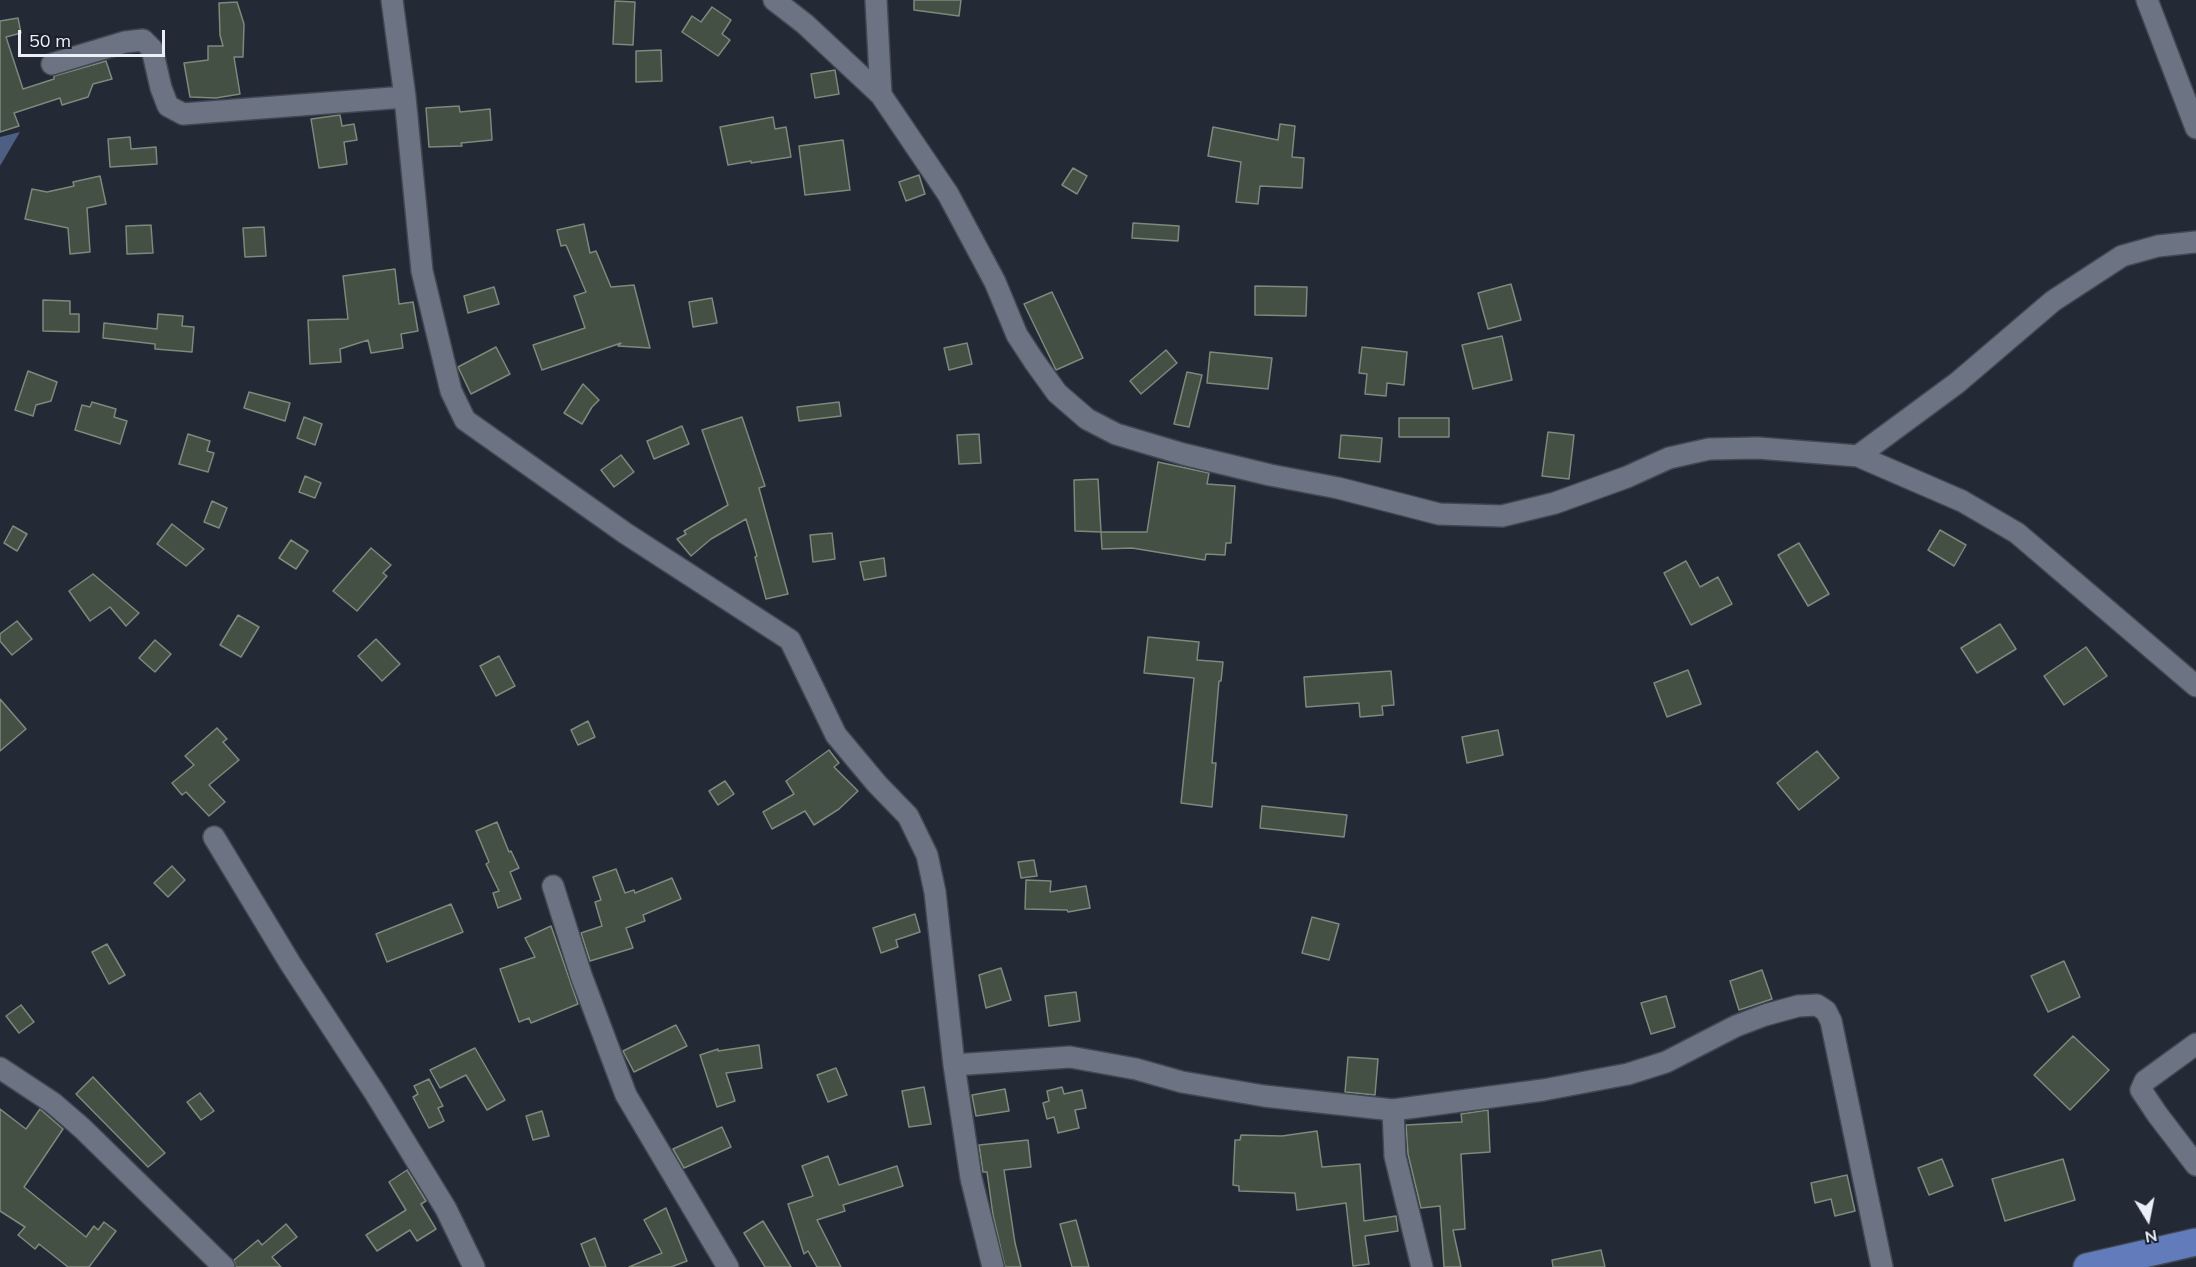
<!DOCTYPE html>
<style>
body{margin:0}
#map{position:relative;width:2196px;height:1267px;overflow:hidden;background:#232935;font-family:Mulish,sans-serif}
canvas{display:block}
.north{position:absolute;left:2118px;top:1189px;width:60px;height:60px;-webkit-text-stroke:4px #1a1f2b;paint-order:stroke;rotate:170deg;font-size:16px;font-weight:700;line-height:24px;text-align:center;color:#ebf0f8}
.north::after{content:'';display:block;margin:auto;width:21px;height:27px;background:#ebf0f8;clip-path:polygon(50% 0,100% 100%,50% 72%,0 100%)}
.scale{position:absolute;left:18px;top:30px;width:147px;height:27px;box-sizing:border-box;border:3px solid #ebf0f8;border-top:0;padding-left:8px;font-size:18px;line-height:21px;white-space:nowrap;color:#ebf0f8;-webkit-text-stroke:4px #1a1f2b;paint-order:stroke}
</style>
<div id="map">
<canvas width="2196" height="1267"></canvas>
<div class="north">N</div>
<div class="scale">50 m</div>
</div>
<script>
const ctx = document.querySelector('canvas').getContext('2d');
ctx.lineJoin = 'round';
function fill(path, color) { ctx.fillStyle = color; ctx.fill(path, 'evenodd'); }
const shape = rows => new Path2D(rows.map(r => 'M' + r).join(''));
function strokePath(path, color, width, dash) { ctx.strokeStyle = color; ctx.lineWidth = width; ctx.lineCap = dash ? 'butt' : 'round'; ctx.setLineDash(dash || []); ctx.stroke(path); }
fill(shape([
 [20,132,0,166,0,137]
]), '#4e5f84');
const building = shape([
 [914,0,961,0,959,16,914,10,914,0],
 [615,1,635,2,633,45,613,44,615,1],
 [237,2,244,24,243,57,234,57,240,94,216,98,190,97,184,63,208,60,208,46,223,46,220,35,219,3,237,2],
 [712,7,731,20,722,34,730,40,718,56,682,32,692,16,701,22,712,7],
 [18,18,21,33,6,37,23,89,54,79,54,76,106,61,112,79,93,84,88,97,62,105,60,98,14,113,19,126,0,132,0,21,18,18],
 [661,50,662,81,636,82,636,51,661,50],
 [835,70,839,94,815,98,811,74,835,70],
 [459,106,460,112,490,109,492,140,461,143,462,146,429,147,426,108,459,106],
 [340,115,342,126,354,124,357,140,344,142,347,164,319,168,311,119,340,115],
 [773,117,775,129,786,127,791,157,751,163,751,161,728,165,720,127,773,117],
 [1280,124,1295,126,1292,157,1304,158,1302,188,1260,186,1258,204,1236,202,1241,162,1208,156,1213,127,1278,140,1280,124],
 [130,137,131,149,156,147,157,164,110,167,108,139,130,137],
 [843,140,850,190,805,195,799,146,843,140],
 [1073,168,1087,176,1077,194,1062,185,1073,168],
 [919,175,925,194,906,201,899,182,919,175],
 [100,176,106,204,87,208,90,252,70,254,68,228,25,219,32,189,47,192,74,186,73,182,100,176],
 [1133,223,1179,226,1178,241,1132,238,1133,223],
 [584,224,590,253,596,251,611,287,634,285,650,348,618,346,621,343,542,370,533,345,585,328,574,296,586,292,566,245,561,246,557,230,584,224],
 [151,225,153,253,127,254,126,226,151,225],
 [264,227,266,256,245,257,243,228,264,227],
 [395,269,399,304,413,302,418,331,401,334,403,348,371,353,368,340,340,349,341,362,310,364,308,320,348,319,343,276,395,269],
 [1511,284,1521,320,1488,329,1478,293,1511,284],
 [1255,286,1307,287,1306,316,1255,315,1255,286],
 [494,287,499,304,468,313,464,296,494,287],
 [1052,292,1083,358,1056,370,1024,304,1052,292],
 [712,298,717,323,693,327,689,302,712,298],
 [43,300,70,301,70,314,79,314,79,332,43,331,43,300],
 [158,314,183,316,182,326,194,327,192,352,155,349,155,344,103,338,104,323,157,329,158,314],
 [1502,336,1512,380,1473,389,1462,345,1502,336],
 [967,343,972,364,949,370,944,348,967,343],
 [496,347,510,374,471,394,458,367,496,347],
 [1362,347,1407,352,1404,385,1387,383,1386,396,1365,394,1367,374,1359,373,1362,347],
 [1166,350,1177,363,1141,394,1130,381,1166,350],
 [1210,352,1272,358,1268,389,1207,383,1210,352],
 [28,371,57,382,51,401,36,405,33,416,15,410,28,371],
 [1187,372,1202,375,1189,427,1174,424,1187,372],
 [583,384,599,400,592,407,582,424,564,413,583,384],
 [249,392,290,403,285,421,244,408,249,392],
 [92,402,116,409,114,417,127,421,120,444,75,430,82,405,90,407,92,402],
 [839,402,841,416,799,421,797,407,839,402],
 [304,417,322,424,315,445,297,438,304,417],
 [742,417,765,486,759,488,788,594,766,599,755,557,757,556,746,519,711,539,691,556,677,539,686,534,684,531,728,505,702,430,742,417],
 [1399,418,1449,418,1449,437,1399,437,1399,418],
 [682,426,689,444,654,459,647,441,682,426],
 [1548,432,1574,435,1569,479,1542,476,1548,432],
 [188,434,210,441,207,451,214,453,208,472,179,464,188,434],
 [979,434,981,463,959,464,957,435,979,434],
 [1341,435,1382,438,1380,462,1339,458,1341,435],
 [621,455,634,472,614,487,601,470,621,455],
 [1158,462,1209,473,1207,484,1235,486,1231,543,1226,543,1225,555,1206,554,1205,560,1132,548,1102,549,1101,532,1147,532,1158,462],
 [305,476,321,483,315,498,299,492,305,476],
 [1098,479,1101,532,1075,531,1074,480,1098,479],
 [212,501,227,508,219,528,204,522,212,501],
 [172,524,204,549,186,566,157,544,172,524],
 [13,526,27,534,17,551,4,543,13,526],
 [1940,530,1966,545,1954,566,1928,550,1940,530],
 [832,533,835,559,813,562,810,535,832,533],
 [291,540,308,551,296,569,279,558,291,540],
 [1799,543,1829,594,1808,606,1778,555,1799,543],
 [371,548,391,565,383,573,387,576,357,611,333,591,371,548],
 [884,558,886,576,864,580,860,562,884,558],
 [1686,561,1700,587,1718,577,1732,604,1691,625,1664,573,1686,561],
 [93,574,139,613,126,626,110,607,90,621,69,591,93,574],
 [238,615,259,627,241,657,220,645,238,615],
 [17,621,32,639,12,655,0,641,0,634,17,621],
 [2000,624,2016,649,1977,673,1961,648,2000,624],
 [1148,637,1199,642,1197,660,1223,662,1221,681,1219,681,1212,763,1216,763,1212,807,1181,803,1194,678,1144,673,1148,637],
 [376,639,400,664,382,681,358,656,376,639],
 [155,640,171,654,155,672,139,658,155,640],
 [2086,647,2107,676,2064,705,2044,676,2086,647],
 [499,656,515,686,496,696,480,666,499,656],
 [1688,670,1701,704,1667,717,1654,683,1688,670],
 [1391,671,1394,705,1382,706,1383,715,1360,717,1359,703,1306,707,1304,677,1391,671],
 [0,699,26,729,0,751,0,699],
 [588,721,595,737,578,745,571,730,588,721],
 [217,728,227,739,223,742,239,760,209,785,225,802,209,816,186,792,182,795,172,783,194,765,185,756,217,728],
 [1498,730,1503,755,1467,763,1462,737,1498,730],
 [829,750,839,763,834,767,858,791,839,809,814,825,805,811,772,829,763,812,794,794,786,781,829,750],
 [1817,751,1839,778,1799,810,1777,783,1817,751],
 [725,781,734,794,718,805,709,791,725,781],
 [1262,806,1347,815,1344,837,1260,828,1262,806],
 [497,822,509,852,511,851,519,868,510,872,521,899,498,908,493,893,499,891,486,864,489,862,476,831,497,822],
 [1034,860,1037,876,1021,878,1018,862,1034,860],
 [172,866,185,880,168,897,154,883,172,866],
 [616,869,625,893,634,890,635,893,672,878,681,899,643,915,645,921,626,928,633,948,590,961,581,933,602,926,595,902,601,900,593,877,616,869],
 [1026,880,1051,881,1050,892,1086,886,1090,908,1068,912,1067,910,1025,909,1026,880],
 [451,904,463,932,387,962,376,934,451,904],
 [915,914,920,932,896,940,898,947,881,953,873,928,915,914],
 [1312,917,1339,924,1329,960,1302,953,1312,917],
 [551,926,578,1004,531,1023,529,1018,519,1022,500,969,535,957,525,938,551,926],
 [107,944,125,975,109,984,92,952,107,944],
 [2064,961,2080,997,2048,1012,2031,976,2064,961],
 [1001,968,1011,1000,986,1008,979,975,1001,968],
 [1762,970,1772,999,1739,1010,1730,981,1762,970],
 [1076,992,1080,1021,1049,1026,1045,996,1076,992],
 [1666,996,1675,1027,1651,1034,1641,1003,1666,996],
 [21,1005,34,1022,19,1033,6,1016,21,1005],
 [676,1025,687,1046,634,1072,623,1051,676,1025],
 [2073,1036,2109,1070,2070,1110,2034,1075,2073,1036],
 [759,1045,762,1068,726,1073,735,1101,717,1107,700,1055,718,1049,718,1051,759,1045],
 [475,1048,505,1100,487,1110,466,1075,440,1088,430,1070,475,1048],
 [1348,1057,1378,1059,1375,1095,1345,1092,1348,1057],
 [836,1068,847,1095,828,1102,817,1075,836,1068],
 [93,1077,165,1153,148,1167,76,1094,93,1077],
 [429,1079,443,1106,438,1108,444,1121,429,1128,413,1097,418,1094,414,1086,429,1079],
 [924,1087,931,1124,909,1127,902,1091,924,1087],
 [1062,1087,1064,1094,1082,1090,1086,1108,1075,1110,1079,1128,1058,1133,1054,1117,1047,1119,1043,1103,1049,1101,1047,1091,1062,1087],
 [1005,1089,1009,1111,976,1116,972,1095,1005,1089],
 [200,1093,214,1111,201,1120,187,1102,200,1093],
 [0,1109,26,1129,40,1109,63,1129,24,1187,86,1237,94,1226,98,1230,104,1222,116,1231,89,1267,68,1267,39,1244,35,1249,18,1235,25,1227,0,1211,0,1109],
 [1488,1110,1490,1152,1461,1154,1465,1229,1453,1230,1461,1267,1444,1267,1440,1206,1421,1208,1408,1154,1406,1125,1462,1122,1461,1114,1488,1110],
 [542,1111,549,1136,533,1140,526,1116,542,1111],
 [722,1127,731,1147,684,1168,673,1149,722,1127],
 [1317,1131,1322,1167,1360,1164,1364,1221,1396,1216,1398,1231,1365,1236,1369,1264,1353,1266,1346,1203,1297,1210,1295,1193,1239,1191,1239,1186,1233,1185,1235,1140,1240,1140,1241,1135,1282,1136,1317,1131],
 [1028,1140,1031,1167,1004,1170,1015,1243,1021,1267,1005,1267,993,1215,987,1172,983,1172,979,1145,1028,1140],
 [828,1156,839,1185,897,1166,903,1186,843,1205,845,1211,817,1220,841,1267,817,1267,808,1251,804,1254,788,1204,813,1196,802,1166,828,1156],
 [1942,1159,1953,1186,1929,1195,1918,1168,1942,1159],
 [2063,1159,2075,1200,2005,1221,1992,1179,2063,1159],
 [407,1170,426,1201,421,1204,436,1229,417,1241,410,1230,377,1251,366,1235,406,1210,389,1182,407,1170],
 [1847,1175,1855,1211,1835,1216,1831,1199,1815,1203,1811,1183,1847,1175],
 [666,1208,687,1261,671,1267,629,1267,662,1253,644,1220,666,1208],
 [1076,1220,1089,1267,1072,1267,1060,1224,1076,1220],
 [763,1221,791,1267,765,1267,744,1233,763,1221],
 [286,1224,297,1237,272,1257,281,1267,236,1267,234,1260,258,1240,262,1245,286,1224],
 [595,1238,606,1267,590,1267,581,1244,595,1238],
 [1601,1250,1605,1267,1553,1267,1552,1260,1601,1250]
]);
fill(building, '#455044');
strokePath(building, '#7c897c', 1.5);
const minor = shape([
 [392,0,405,97,422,271,451,391,465,420,625,533,790,640,836,735,877,784,908,816,927,855,935,892,954,1065,971,1178,993,1267],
 [774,0,805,24,881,95,948,194,995,282,1017,335,1034,361,1057,393,1087,419,1116,434,1183,454,1270,475,1338,488,1439,514,1502,516,1555,503,1627,477,1669,458,1709,449,1758,448,1858,456,1962,501,2017,533,2196,686],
 [876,0,881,95],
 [2147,0,2196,128],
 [52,64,125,42,143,40,152,49,161,88,168,106,183,114,405,97],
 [1858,456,1957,383,2053,301,2122,256,2158,246,2196,242],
 [214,837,290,963,375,1093,446,1209,474,1267],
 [553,886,581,975,626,1095,728,1267],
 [2196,1044,2145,1081,2141,1090,2157,1114,2196,1165],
 [954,1065,1070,1057,1136,1069,1182,1082,1264,1096,1393,1110,1395,1156,1422,1267],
 [0,1068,53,1103,82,1128,224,1267],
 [1393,1110,1543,1090,1628,1074,1666,1062,1736,1026,1765,1015,1798,1006,1817,1005,1826,1011,1831,1021,1882,1267]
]);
const major = shape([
 [2087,1267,2196,1242]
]);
strokePath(minor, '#424752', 24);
strokePath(major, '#424752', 30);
strokePath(minor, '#6c7382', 21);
strokePath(major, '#617bbb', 27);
</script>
